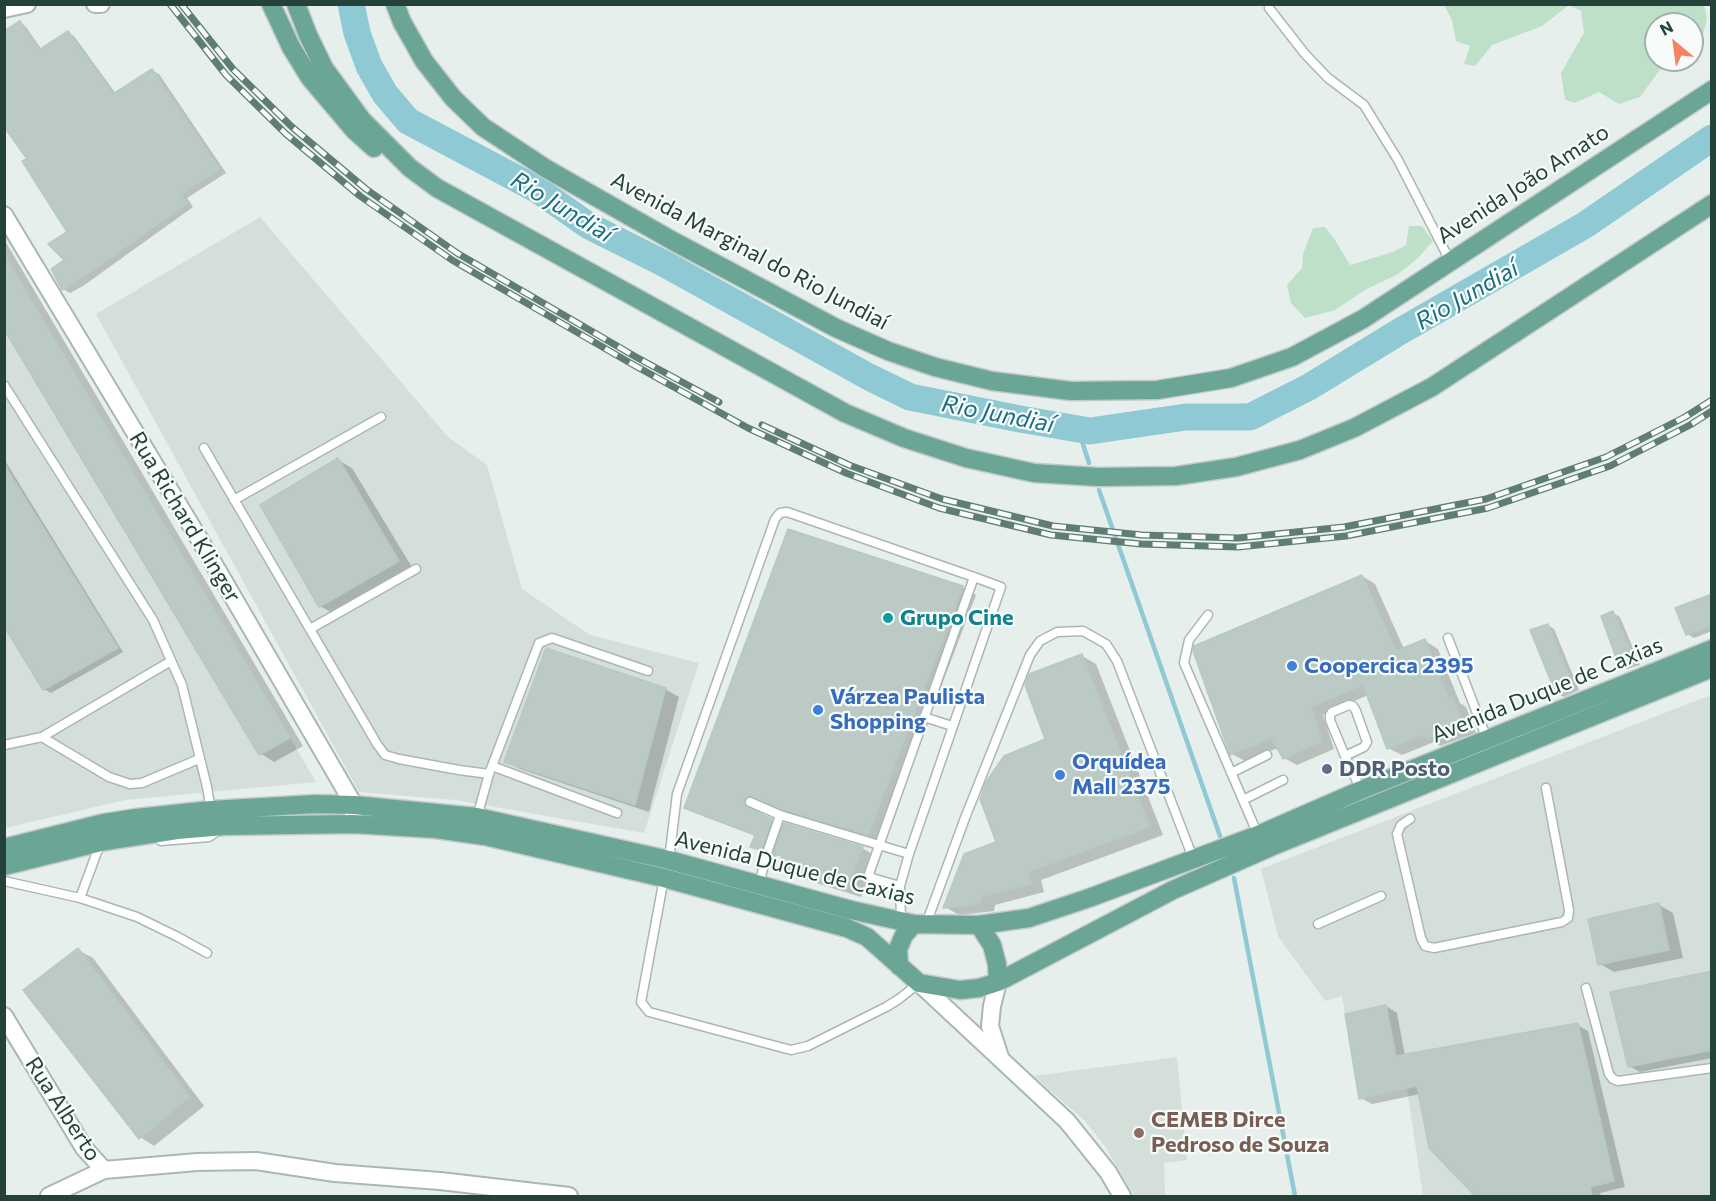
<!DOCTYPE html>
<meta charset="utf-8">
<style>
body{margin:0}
#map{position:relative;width:1716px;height:1201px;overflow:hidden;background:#e6efeb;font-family:Commissioner,sans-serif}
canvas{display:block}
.frame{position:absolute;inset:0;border:6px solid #24423a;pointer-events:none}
.north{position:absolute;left:1644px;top:12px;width:60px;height:60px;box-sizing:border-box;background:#f7fbf9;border:2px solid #a3b1ad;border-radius:50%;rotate:331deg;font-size:16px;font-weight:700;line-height:24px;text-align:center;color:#24423a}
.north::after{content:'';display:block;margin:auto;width:21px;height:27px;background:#f4845f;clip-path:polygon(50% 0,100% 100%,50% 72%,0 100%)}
</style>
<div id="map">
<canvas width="1716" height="1201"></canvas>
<div class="frame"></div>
<div class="north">N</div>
</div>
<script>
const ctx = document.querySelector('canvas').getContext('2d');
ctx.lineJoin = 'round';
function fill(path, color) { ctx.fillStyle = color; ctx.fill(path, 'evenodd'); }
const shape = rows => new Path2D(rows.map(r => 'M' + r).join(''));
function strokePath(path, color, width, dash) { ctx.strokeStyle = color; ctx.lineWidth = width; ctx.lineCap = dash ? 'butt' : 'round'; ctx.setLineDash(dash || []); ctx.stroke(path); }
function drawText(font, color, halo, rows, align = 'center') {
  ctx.font = font + ' Commissioner,sans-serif'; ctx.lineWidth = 4.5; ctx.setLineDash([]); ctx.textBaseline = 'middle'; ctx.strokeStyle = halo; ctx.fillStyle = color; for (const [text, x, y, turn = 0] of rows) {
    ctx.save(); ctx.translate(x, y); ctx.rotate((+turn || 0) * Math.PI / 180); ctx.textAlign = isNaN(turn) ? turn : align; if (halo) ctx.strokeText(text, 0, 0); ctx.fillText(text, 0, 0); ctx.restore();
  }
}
fill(shape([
 [260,217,448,437,487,465,522,589,590,635,699,663,644,833,455,800,359,792,96,314],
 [4,254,316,782,125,800,5,828],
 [1711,695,1711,1196,1423,1196,1407,1089,1359,1099,1342,996,1325,1001,1278,936,1261,869],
 [1177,1057,1187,1160,1164,1163,1165,1196,1134,1196,1105,1146,1084,1120,1034,1076]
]), '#d4dfda');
fill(shape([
 [1444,5,1569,5,1542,26,1492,45,1475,66,1464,64,1470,46,1456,41,1452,20],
 [1569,5,1704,5,1707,19,1702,38,1692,35,1692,24,1656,24,1656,60,1667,60,1640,97,1619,104,1599,92,1575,103,1565,100,1561,73,1584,33,1581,11],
 [1409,226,1422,226,1433,241,1417,259,1398,274,1365,290,1335,310,1305,318,1291,303,1287,285,1302,268,1303,254,1313,228,1325,227,1335,240,1350,265,1393,252,1406,245]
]), '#bfe0c8');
fill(shape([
 [20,23,26,27,42,50,68,33,74,36,116,94,153,71,159,74,226,173,187,198,193,207,83,286,70,293,63,289,69,232,29,159],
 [4,239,303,746,274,762,260,753,4,326],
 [4,459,123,652,51,693,44,689,4,623],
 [338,460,352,468,413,569,334,614,320,606],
 [1362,576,1375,584,1404,649,1425,641,1438,649,1460,703,1466,707,1476,733,1440,746,1434,742,1402,755,1388,748,1368,695,1323,715,1334,749,1297,765,1284,758,1278,748,1245,761,1232,754],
 [962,587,976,595,882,842,798,816,764,803,758,808,759,814,784,827,862,848,876,856,861,897,794,876,780,868,783,858,777,854,776,857,766,854,752,846,756,836,700,815,686,807],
 [1711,596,1712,631,1694,638,1687,634],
 [1613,613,1620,617,1640,665,1627,669,1621,665],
 [1547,625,1554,629,1579,690,1564,697,1557,693],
 [1082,656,1096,664,1163,835,1041,880,1044,892,995,905,994,911,959,915,945,907,998,843,1047,740],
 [665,689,679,697,649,812,520,769,506,761],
 [1659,905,1673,913,1683,958,1614,972,1600,964],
 [78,950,93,958,204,1106,154,1146,140,1137],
 [1712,973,1712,1058,1640,1072,1629,1066],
 [1386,1006,1397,1013,1405,1056,1577,1025,1588,1031,1625,1187,1600,1193,1601,1196,1478,1196,1420,1094,1372,1104,1361,1098]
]), '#0003');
strokePath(shape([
 [1078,429,1089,463],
 [1099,490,1220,836],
 [1234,878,1295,1196]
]), '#8ec9d4', 4.5);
strokePath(shape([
 [351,4,357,33,369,66,385,94,408,121,538,190,589,226,663,263,869,377,910,397,1020,419,1090,431,1186,417,1250,417,1309,387,1399,332,1585,225,1712,138]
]), '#8ec9d4', 27);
const building = shape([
 [20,21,39,50,68,31,113,94,152,69,220,169,181,194,188,203,76,282,62,290,51,269,64,260,48,244,67,232,22,161,27,159,4,127,4,31,20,21],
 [4,254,290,738,259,755,4,329,4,254],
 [338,458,399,561,319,607,260,505,338,458],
 [4,464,118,648,43,690,4,626,4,464],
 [788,529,963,586,868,835,782,809,749,796,744,800,745,806,772,819,761,850,750,847,755,835,684,808,788,529],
 [1362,575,1396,651,1425,639,1449,699,1453,698,1464,725,1426,739,1424,734,1387,749,1363,685,1311,707,1322,741,1283,759,1271,738,1230,755,1193,651,1194,646,1362,575],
 [1712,594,1712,625,1686,635,1675,608,1712,594],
 [1613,611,1635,662,1619,666,1601,616,1613,611],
 [1548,624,1573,686,1556,694,1530,630,1548,624],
 [546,648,666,688,635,805,504,762,546,648],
 [1082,654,1150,827,1027,872,1031,884,981,897,980,904,943,908,964,854,996,842,980,799,986,782,1004,756,1045,739,1025,685,1029,674,1082,654],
 [784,823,863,847,847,890,778,868,782,856,774,854,784,823],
 [1659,903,1669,950,1598,965,1588,919,1659,903],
 [78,948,190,1097,139,1139,23,990,78,948],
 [1712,971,1712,1050,1628,1067,1610,992,1712,971],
 [1386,1005,1396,1056,1578,1023,1614,1181,1590,1187,1592,1197,1476,1197,1429,1148,1417,1086,1359,1099,1345,1014,1386,1005]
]);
fill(building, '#bbcac4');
strokePath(building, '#b8c9c2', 1.5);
const service = shape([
 [1269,8,1305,54,1328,78,1364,105,1398,160,1450,261],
 [4,385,153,620,182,685,207,787,211,810],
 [204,448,377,744,385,755,399,759,459,770,489,774,477,817],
 [234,500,381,417],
 [1208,615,1189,640,1184,663,1258,835],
 [310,629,416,569],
 [1448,638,1487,739],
 [924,717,952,726],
 [42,737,171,661],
 [4,745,42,737,109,777,130,784,142,783,199,759],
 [1345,756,1364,747,1367,742,1356,711,1353,706,1349,705,1332,712,1330,715,1330,720,1345,756,1361,790],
 [492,766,617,813],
 [1231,773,1267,755],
 [489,774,539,643,552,638,648,671],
 [1243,800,1283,780],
 [750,802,780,815,909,854],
 [1410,819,1401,825,1397,834,1421,938,1425,946,1434,948,1562,922,1568,918,1569,910,1546,788],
 [161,841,209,837,218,831],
 [669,860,677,794,775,519,780,513,787,512,974,577,1001,587,909,854,900,886,872,878,869,874,974,577],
 [664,878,641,1002,649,1012,791,1050,808,1046,886,1007,899,999,919,983],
 [4,881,80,898,137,917,178,937,207,953],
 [759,885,766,856,780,815],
 [900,886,901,921],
 [80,898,97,852,103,843],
 [926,924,965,818,1030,655,1040,641,1057,632,1083,631,1106,644,1117,661,1193,858],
 [1318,924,1381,896],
 [1586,988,1609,1074,1613,1079,1618,1081,1712,1068]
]);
const minor = shape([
 [95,4,101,4],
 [4,9,27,4],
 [4,215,201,542,354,805,353,817],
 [998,982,992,1006,990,1026,1000,1057],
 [919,983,1067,1121,1108,1172,1122,1196],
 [4,1016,84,1148,104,1170],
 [49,1196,104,1170,197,1162,256,1161,335,1173,440,1181,569,1196]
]);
const primary = shape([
 [271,4,291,47,310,78,354,130,374,148],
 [296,4,308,35,324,68,362,120,410,168,437,188,845,413,904,438,966,458,1034,473,1099,477,1176,476,1236,467,1300,450,1354,428,1432,387,1712,204],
 [395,4,402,22,424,61,453,98,483,127,545,168,673,241,776,296,836,328,888,351,935,367,992,381,1071,391,1157,390,1231,378,1292,357,1363,319,1712,90],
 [4,848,104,823,136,818,211,810,316,804,354,805,477,817,669,860,851,910,914,924,979,925,1029,918,1089,898,1258,835,1361,790,1712,649],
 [4,866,105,841,177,830,225,826,353,824,436,829,485,836,664,878,847,928,867,937,919,983,960,990,979,988,998,982,1173,890,1273,846,1712,668],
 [979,925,992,945,997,964,998,982],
 [899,966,898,949,904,935,914,924]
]);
strokePath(service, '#a8b8b2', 11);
strokePath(minor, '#a8b8b2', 20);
strokePath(primary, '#c2cac8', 21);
strokePath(service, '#fff', 8);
strokePath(minor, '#fff', 16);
strokePath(primary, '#6aa596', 18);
const rail = shape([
 [170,4,226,75,286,134,360,196,452,260,632,364,748,428,846,473,939,508,1051,535,1141,544,1238,547,1346,536,1488,508,1610,466,1690,425,1712,411],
 [181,4,233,69,292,127,366,189,457,253,636,357,719,402],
 [762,425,849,465,942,499,1053,526,1142,535,1238,538,1344,527,1486,499,1606,457,1685,417,1712,400]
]);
strokePath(rail, '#5f7d75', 7);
strokePath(rail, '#f7fbf9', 4.5, [14]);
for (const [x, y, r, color] of [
 [888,618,6,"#0f9aa8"],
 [1292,666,6,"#3f7fe0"],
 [818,710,6,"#3f7fe0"],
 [1327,769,6,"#5c6f8a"],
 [1060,775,6,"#3f7fe0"],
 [1139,1133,6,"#8d6e63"]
]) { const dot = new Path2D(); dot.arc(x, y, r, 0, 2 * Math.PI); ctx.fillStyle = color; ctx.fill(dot); strokePath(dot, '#f7fbf9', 2); }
drawText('22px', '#24423a', '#f7fbf9', [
 ["Avenida João Amato",1523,184,-33],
 ["Avenida Marginal do Rio Jundiaí",750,251,28],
 ["Rua Richard Klinger",185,517,59],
 ["Avenida Duque de Caxias",1547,690,-22],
 ["Avenida Duque de Caxias",795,868,14],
 ["Rua Alberto",63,1109,57]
]);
drawText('bold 22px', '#0d838f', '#f7fbf9', [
 ["Grupo Cine",900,618]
], 'left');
drawText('bold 22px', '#366cbe', '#f7fbf9', [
 ["Coopercica 2395",1304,666],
 ["Várzea Paulista",830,697],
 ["Shopping",830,722],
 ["Orquídea",1072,762],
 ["Mall 2375",1072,787]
], 'left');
drawText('bold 22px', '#4e5e75', '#f7fbf9', [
 ["DDR Posto",1339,769]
], 'left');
drawText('bold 22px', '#785e54', '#f7fbf9', [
 ["CEMEB Dirce",1151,1120],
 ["Pedroso de Souza",1151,1145]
], 'left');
drawText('italic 24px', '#1c6f80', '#f7fbf9', [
 ["Rio Jundiaí",562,207,31],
 ["Rio Jundiaí",1467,295,-30],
 ["Rio Jundiaí",998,414,11]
]);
</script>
